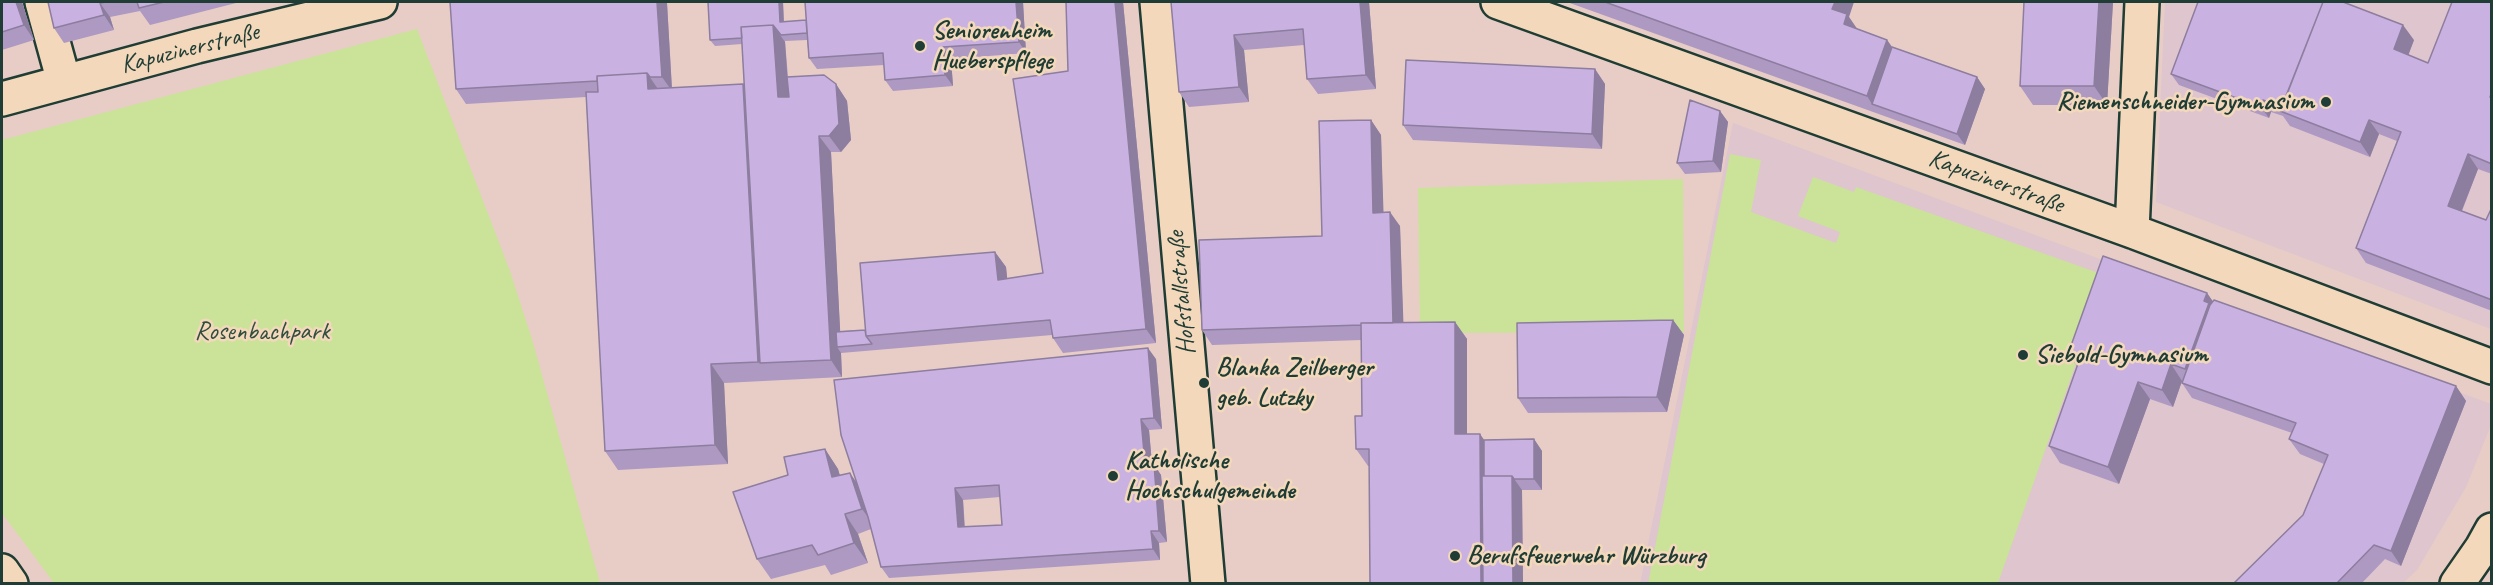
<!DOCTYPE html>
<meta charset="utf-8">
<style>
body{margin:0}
#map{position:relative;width:2493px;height:585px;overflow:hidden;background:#e7cdc6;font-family:Caveat,sans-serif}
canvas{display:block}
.frame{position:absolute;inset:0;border:3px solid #1f3d34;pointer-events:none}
</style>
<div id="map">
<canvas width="2493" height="585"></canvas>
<div class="frame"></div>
</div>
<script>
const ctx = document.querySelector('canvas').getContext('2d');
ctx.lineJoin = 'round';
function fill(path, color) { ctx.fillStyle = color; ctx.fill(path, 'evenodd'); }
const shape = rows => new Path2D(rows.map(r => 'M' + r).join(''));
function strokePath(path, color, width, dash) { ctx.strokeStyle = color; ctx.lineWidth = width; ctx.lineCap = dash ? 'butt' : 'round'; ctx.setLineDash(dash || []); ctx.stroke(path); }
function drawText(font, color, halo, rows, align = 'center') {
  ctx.font = font + ' Caveat,sans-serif'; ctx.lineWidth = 5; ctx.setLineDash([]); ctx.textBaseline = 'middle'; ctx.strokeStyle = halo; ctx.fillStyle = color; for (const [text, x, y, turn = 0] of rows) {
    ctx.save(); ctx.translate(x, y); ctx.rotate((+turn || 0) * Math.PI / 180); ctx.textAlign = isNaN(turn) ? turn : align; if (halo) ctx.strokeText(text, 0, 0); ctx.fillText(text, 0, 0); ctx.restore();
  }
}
fill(shape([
 [2165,2,2491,2,2491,329,2156,202],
 [1733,123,2491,404,2491,425,2466,487,2417,570,2403,583,1640,584]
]), '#dec5ce');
fill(shape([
 [417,29,510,271,532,339,600,583,54,583,2,513,2,140],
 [1730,154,1761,160,1751,212,1836,243,1840,232,1798,216,1813,177,1854,192,1856,187,2107,276,1998,583,1648,584],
 [1683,179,1684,332,1420,333,1418,188]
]), '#cae399');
const minor = shape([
 [42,2,64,82],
 [1157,2,1208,584],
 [1498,2,2132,231,2492,367],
 [2,99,197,46,380,2],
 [2132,231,2142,2],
 [2,571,11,584],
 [2457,584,2482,548,2492,530]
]);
strokePath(minor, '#1f3d34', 38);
strokePath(minor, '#f4d8bb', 33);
fill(shape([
 [2,2,22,2,34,40,2,50],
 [48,2,240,2,150,25,140,11,110,17,114,30,64,43,54,28],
 [708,2,783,2,784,22,806,20,805,2,1023,2,1026,53,951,59,953,86,893,91,885,80,884,65,817,69,809,58,807,40,785,41,788,77,836,84,847,101,851,140,841,152,831,152,840,331,865,330,995,252,1006,267,1007,279,1043,273,1068,71,1066,2,1123,2,1156,343,1063,353,1053,338,1052,335,841,353,842,377,724,383,728,464,618,470,605,451,586,97,466,104,456,89,667,3,672,88,744,85,742,44,715,46,710,40],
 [1171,2,1369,2,1376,89,1318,94,1307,79,1304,45,1244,50,1249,102,1189,107,1179,92],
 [1567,2,1797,2,1849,17,1857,29,1887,40,1892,47,1977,77,1985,89,1965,145],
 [2024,2,2113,2,2107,105,2033,105,2020,86],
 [2492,2,2492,174,2478,169,2462,211,2486,220,2492,207,2492,311,2366,263,2356,248,2397,141,2379,134,2370,157,2290,126,2283,116,2271,112,2269,118,2179,85,2171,74,2414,40,2408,55,2428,63],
 [1595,69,1605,84,1602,149,1413,140,1403,125],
 [1720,111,1728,122,1721,172,1685,174,1677,163],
 [1371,120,1381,135,1383,212,1400,226,1403,322,1455,322,1467,339,1467,434,1484,440,1534,439,1542,451,1542,490,1522,490,1523,584,1370,584,1370,466,1368,466,1356,449,1362,416,1361,340,1212,345,1202,330,1322,236],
 [2207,293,2213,302,2456,386,2466,401,2401,566,2385,559,2361,584,2233,584,2303,515,2324,464,2300,454,2289,439,2292,433,2192,398,2182,383,2182,381,2173,407,2150,399,2119,484,2060,463,2049,446,2077,366,2068,354],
 [1673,320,1684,335,1667,412,1528,413,1518,398],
 [1156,359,1162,429,1149,430,1152,464,1161,475,1167,542,1159,543,1160,560,889,578,881,567,871,529,858,534,868,563,831,575,825,565,771,579,757,559,788,475,825,449,838,469,840,476,856,482],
 [1000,497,1002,525,965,527,963,500]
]), '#ad99c2');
fill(shape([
 [16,2,22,2,34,40,24,25],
 [657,2,666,2,667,3,672,91,662,77],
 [779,2,783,2,784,28,780,22],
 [1016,2,1023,2,1026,53,1019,42],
 [1115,2,1123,2,1156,343,1146,329],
 [1360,2,1369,2,1376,89,1366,75],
 [1835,2,1854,2,1849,17,1860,33,1857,42,1832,9],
 [2099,2,2113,2,2107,105,2094,86],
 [100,3,110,17,114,30,104,15],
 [773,25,785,42,790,114,778,97],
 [2403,25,2414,40,2405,64,2394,49],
 [1234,35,1244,50,1249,102,1239,87],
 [1887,40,1900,58,1872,104,1867,96],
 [943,47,951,59,953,86,945,75],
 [1595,69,1605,84,1602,149,1592,134],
 [647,73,660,92,648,89],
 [1977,77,1985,89,1965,145,1957,134],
 [743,84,756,102,760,363,758,362],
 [836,84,847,101,851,140,841,152,829,136],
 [2263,100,2271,112,2269,118,2261,107],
 [1720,111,1728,122,1721,172,1713,161],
 [1371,120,1381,135,1384,227,1373,213],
 [2369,120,2379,134,2370,157,2360,142],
 [819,136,831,152,841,347,837,347,841,353,842,377,831,360],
 [2468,154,2478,169,2458,220,2448,206],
 [1390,212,1400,226,1404,339,1393,324],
 [995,252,1006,267,1009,295,998,280],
 [2207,293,2219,310,2197,386,2185,369],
 [1673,320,1684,335,1667,412,1657,397],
 [1455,322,1467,339,1467,451,1455,434],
 [1148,348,1156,359,1162,429,1154,418],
 [711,364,724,383,728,464,715,445],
 [2171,364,2182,381,2173,407,2162,390],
 [2138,382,2150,399,2119,484,2108,467],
 [2456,386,2466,401,2401,566,2391,551],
 [1141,419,1149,430,1153,475,1145,464],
 [1480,434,1492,451,1493,584,1481,584],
 [1534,439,1542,451,1542,490,1534,479],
 [825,449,838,469,846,497,832,477],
 [1154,464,1161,475,1167,542,1159,531],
 [850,473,864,493,876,528,862,509],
 [1512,476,1522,490,1523,584,1513,584],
 [955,488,963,500,965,539,958,527],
 [845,514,858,534,868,563,854,543],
 [1151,531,1159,543,1160,560,1153,549]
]), '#8d7d9e');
const building = shape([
 [2,2,16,2,24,25,2,32,2,2],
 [48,2,106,2,100,3,104,15,54,28,48,2],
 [137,2,164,2,139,8,137,2],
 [450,2,657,2,662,77,650,77,647,73,597,76,597,81,456,89,450,2],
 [708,2,779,2,780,22,806,20,807,33,781,35,773,25,741,27,742,38,710,40,708,2],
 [805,2,1016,2,1019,42,943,47,945,75,885,80,883,53,809,58,805,2],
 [1066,2,1115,2,1146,329,1053,338,1050,320,866,336,860,263,995,252,998,280,1043,273,1013,79,1068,71,1066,2],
 [1171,2,1360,2,1366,75,1307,79,1303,29,1234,35,1239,87,1179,92,1171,2],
 [1605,2,1835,2,1832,9,1847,14,1844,24,1887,40,1867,96,1605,2],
 [2024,2,2099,2,2094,86,2020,86,2024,2],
 [2198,2,2323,2,2282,107,2263,100,2261,107,2171,74,2198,2],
 [2323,2,2343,2,2403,25,2394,49,2428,63,2452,2,2492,2,2492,92,2490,97,2492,98,2492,164,2468,154,2448,206,2486,220,2492,207,2492,300,2356,248,2401,132,2369,120,2360,142,2280,111,2323,2],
 [773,25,778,97,789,97,787,77,824,75,836,84,839,124,829,136,819,136,831,360,760,363,741,27,773,25],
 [1892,47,1977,77,1957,134,1872,104,1892,47],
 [1406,60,1595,69,1592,134,1403,125,1406,60],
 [647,73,648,89,743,84,758,362,711,364,715,445,605,451,586,92,598,92,597,76,647,73],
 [1690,100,1720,111,1713,161,1677,163,1690,100],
 [1371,120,1373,213,1390,212,1393,323,1361,323,1361,325,1202,330,1199,240,1322,236,1319,121,1371,120],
 [2103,256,2207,293,2204,301,2209,303,2185,369,2171,364,2162,390,2138,382,2108,467,2049,446,2080,358,2068,354,2103,256],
 [2214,300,2456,386,2391,551,2374,545,2336,584,2233,584,2303,515,2328,455,2289,439,2296,423,2182,383,2210,305,2214,300],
 [1673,320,1657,397,1518,398,1517,323,1673,320],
 [1455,322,1455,434,1480,434,1481,584,1370,584,1369,449,1356,449,1355,416,1362,416,1361,323,1455,322],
 [865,330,866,336,872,344,837,347,836,332,865,330],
 [1148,348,1154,418,1141,419,1145,464,1154,464,1159,531,1151,531,1153,549,881,567,868,517,841,435,834,380,1148,348],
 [999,485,1002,525,958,527,955,488,999,485],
 [1534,439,1534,479,1514,479,1512,476,1484,476,1484,440,1534,439],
 [825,449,832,477,850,473,862,509,845,514,854,543,818,555,812,545,757,559,733,492,788,475,784,457,825,449],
 [1482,476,1512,476,1513,584,1483,584,1482,476]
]);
fill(building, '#c9b2e1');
strokePath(building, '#8d7d9e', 1.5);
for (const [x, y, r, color] of [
 [920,46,6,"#1f3d34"],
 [2326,102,6,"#1f3d34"],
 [2023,355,6,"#1f3d34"],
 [1204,383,6,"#1f3d34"],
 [1113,476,6,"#1f3d34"],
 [1455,556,6,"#1f3d34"]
]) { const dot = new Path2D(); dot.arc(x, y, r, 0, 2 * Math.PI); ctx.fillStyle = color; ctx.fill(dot); strokePath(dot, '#f4d8bb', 2); }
drawText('bold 26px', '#1f3d34', '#f4d8bb', [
 ["Seniorenheim",932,31],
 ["Hueberspflege",932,61],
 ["Riemenschneider-Gymnasium",2314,102,"right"],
 ["Siebold-Gymnasium",2035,355],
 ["Blanka Zeilberger",1216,368],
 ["geb. Lutzky",1216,398],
 ["Katholische",1125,461],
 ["Hochschulgemeinde",1125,491],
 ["Berufsfeuerwehr Würzburg",1467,556]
], 'left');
drawText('26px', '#1f3d34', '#f4d8bb', [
 ["Kapuzinerstraße",190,49,-14],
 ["Kapuzinerstraße",1996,182,20],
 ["Hofstallstraße",1182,293,-95]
]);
drawText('26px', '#304e3e', '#f4d8bb', [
 ["Rosenbachpark",262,332]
]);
</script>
